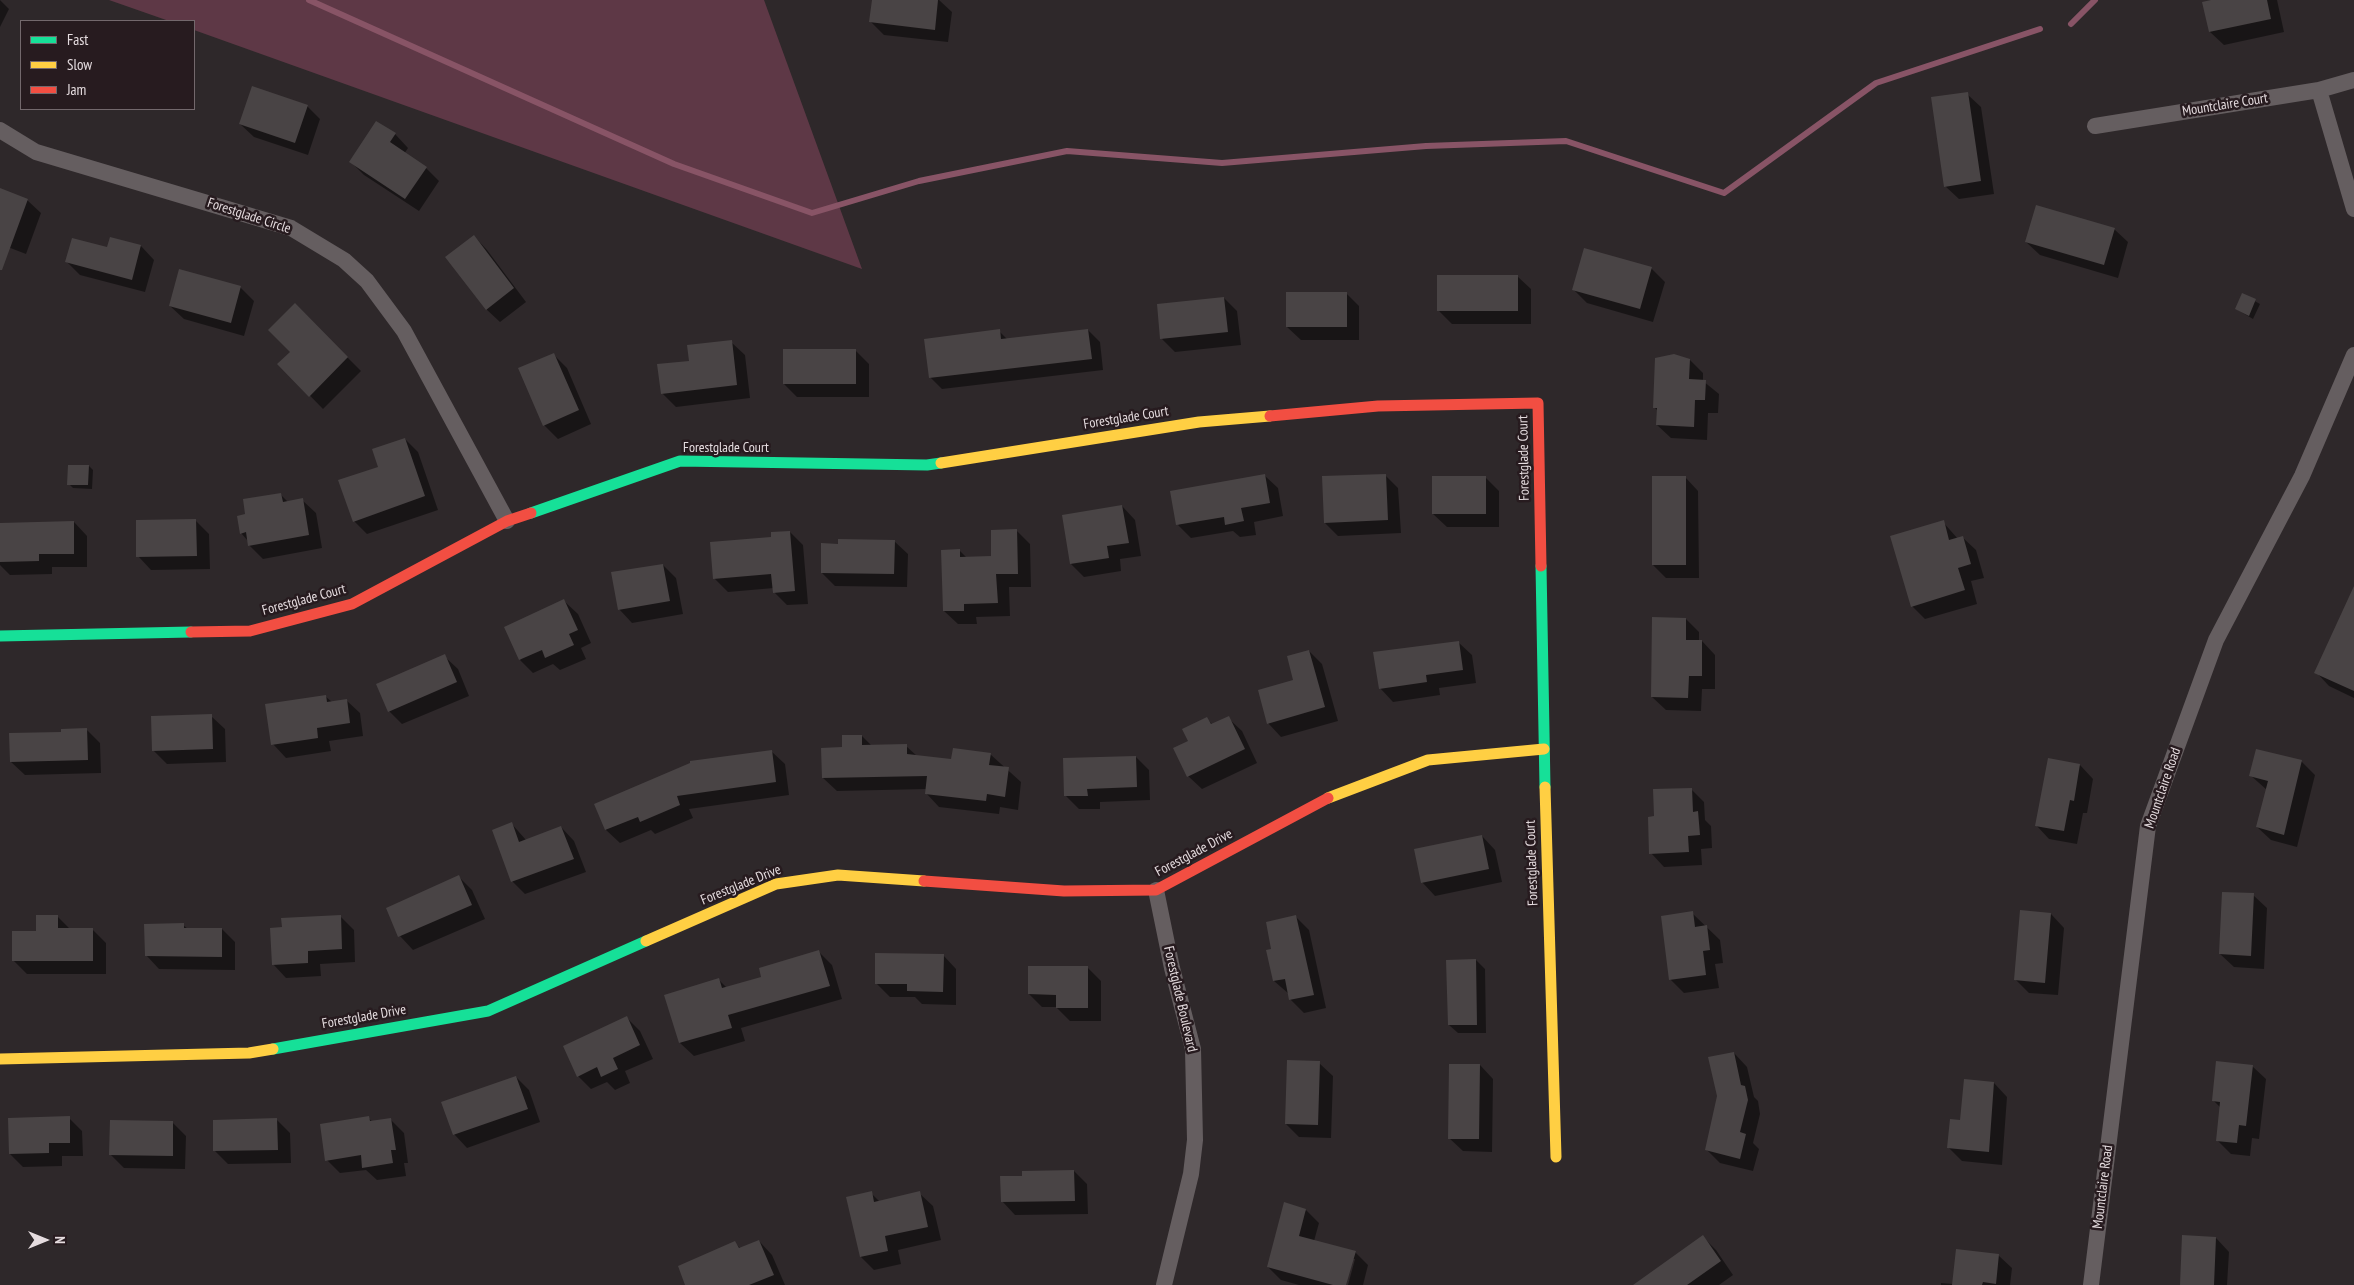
<!DOCTYPE html>
<style>
body{margin:0}
#map{position:relative;width:2354px;height:1285px;overflow:hidden;background:#2e282a;font-family:"PT Sans Narrow",sans-serif}
canvas{display:block}
.legend{position:absolute;left:20px;top:20px;width:175px;height:90px;box-sizing:border-box;background:#271b1f;border:1px solid #73686c;margin:0;padding:6px 9px;list-style:none;font-size:15px;color:#e5dcdf}
.legend li{display:flex;align-items:center;gap:10px;height:25px}
.legend b{width:25px;border:1px solid #73686c}
.north{position:absolute;left:20px;top:1215px;width:50px;height:50px;-webkit-text-stroke:4px #271b1f;paint-order:stroke;rotate:90deg;font-size:14px;font-weight:700;line-height:20px;text-align:center;color:#e5dcdf}
.north::after{content:'';display:block;margin:auto;width:18px;height:22px;background:#e5dcdf;clip-path:polygon(50% 0,100% 100%,50% 72%,0 100%)}
</style>
<div id="map">
<canvas width="2354" height="1285"></canvas>
<ul class="legend">
<li><b style="height:6px;background:#16e098"></b>Fast</li>
<li><b style="height:6px;background:#ffcf43"></b>Slow</li>
<li><b style="height:6px;background:#f24e42"></b>Jam</li>
</ul>
<div class="north">N</div>
</div>
<script>
const ctx = document.querySelector('canvas').getContext('2d');
ctx.lineJoin = 'round';
function fill(path, color) { ctx.fillStyle = color; ctx.fill(path, 'evenodd'); }
const shape = rows => new Path2D(rows.map(r => 'M' + r).join(''));
function strokePath(path, color, width, dash) { ctx.strokeStyle = color; ctx.lineWidth = width; ctx.lineCap = dash ? 'butt' : 'round'; ctx.setLineDash(dash || []); ctx.stroke(path); }
function drawText(font, color, halo, rows, align = 'center') {
  ctx.font = font + ' "PT Sans Narrow",sans-serif'; ctx.lineWidth = 5; ctx.setLineDash([]); ctx.textBaseline = 'middle'; ctx.strokeStyle = halo; ctx.fillStyle = color; for (const [text, x, y, turn = 0] of rows) {
    ctx.save(); ctx.translate(x, y); ctx.rotate((+turn || 0) * Math.PI / 180); ctx.textAlign = isNaN(turn) ? turn : align; if (halo) ctx.strokeText(text, 0, 0); ctx.fillText(text, 0, 0); ctx.restore();
  }
}
fill(shape([
 [109,0,764,0,862,269,194,30,194,21,169,21]
]), '#5e3846');
fill(shape([
 [0,0,9,9,0,27],
 [873,0,939,0,952,12,948,42,884,35,871,22],
 [2217,0,2277,0,2284,32,2224,45,2210,32],
 [1967,94,1981,107,1994,194,1959,199,1945,186],
 [307,106,320,119,308,155,254,137,240,124],
 [395,134,408,148,404,154,426,168,439,181,419,211,364,175,351,162],
 [0,190,27,200,41,213,26,254,0,244],
 [2114,229,2128,242,2118,278,2040,255,2026,242],
 [474,236,487,250,526,302,500,322,486,309],
 [141,246,154,260,145,292,80,275,67,262,108,249],
 [1651,268,1665,282,1653,322,1587,303,1573,289],
 [1517,276,1531,289,1531,324,1452,324,1439,311],
 [240,287,254,301,244,336,184,319,170,306],
 [1346,293,1359,306,1359,340,1301,340,1287,327],
 [2242,294,2260,304,2253,319,2236,309],
 [1224,298,1237,311,1241,345,1175,352,1162,339],
 [295,305,361,371,323,409,279,364,291,352],
 [1088,330,1100,342,1103,370,942,389,930,377,999,331,1008,340],
 [731,342,745,355,750,398,676,407,662,393],
 [855,350,869,364,869,397,797,397,784,384],
 [553,354,567,368,591,424,558,439,544,425],
 [1690,360,1703,373,1703,381,1719,394,1718,413,1708,413,1707,440,1671,438,1657,425,1658,411,1654,407],
 [405,439,418,452,438,510,367,534,354,521,379,468],
 [89,466,93,470,92,489,73,488,69,484],
 [1264,475,1278,488,1283,516,1254,522,1256,535,1240,537,1233,531,1191,538,1178,525],
 [1385,475,1398,488,1401,533,1338,536,1325,523],
 [1685,477,1698,491,1699,578,1666,578,1653,565],
 [1486,478,1499,491,1499,527,1447,527,1433,514],
 [280,494,288,502,302,500,316,513,322,548,263,559,249,545,248,541,241,533,247,515],
 [1122,506,1135,520,1141,556,1120,559,1121,571,1084,577,1071,564],
 [196,521,209,534,210,569,151,570,138,556],
 [74,522,87,536,87,567,52,567,52,574,10,575,0,565,0,524],
 [1943,522,1958,539,1962,537,1976,550,1984,578,1971,581,1977,604,1925,619,1912,606],
 [1016,530,1030,544,1031,587,1009,587,1010,616,976,617,977,624,958,624,944,611,959,550,967,558,993,557],
 [790,532,803,545,808,604,787,605,774,592,774,588,728,592,714,578,773,538],
 [894,541,908,554,907,587,835,586,822,573,839,545],
 [663,565,676,578,683,614,632,623,619,609],
 [2354,596,2354,698,2329,686,2316,672],
 [564,601,578,614,591,643,581,648,586,659,560,670,553,664,533,673,520,660],
 [1686,619,1699,632,1699,641,1702,641,1715,655,1715,689,1702,689,1701,711,1666,710,1652,697],
 [1458,642,1472,655,1476,683,1439,688,1440,695,1393,702,1380,688],
 [1309,651,1322,664,1338,721,1281,737,1268,723,1295,681],
 [444,656,458,669,469,696,402,724,389,711],
 [325,696,332,702,346,700,360,713,363,736,329,741,331,751,286,758,273,744],
 [211,716,225,729,226,762,167,764,153,750],
 [1228,718,1242,731,1257,763,1202,789,1188,776,1190,741,1207,719,1213,725],
 [86,729,100,743,101,773,25,775,11,762,11,735,62,733],
 [862,736,872,746,906,746,917,756,952,761,990,754,1021,782,1018,810,1000,807,999,814,939,807,926,793,927,789,837,791,823,778,843,749],
 [2257,750,2302,762,2315,775,2297,847,2271,840,2257,827,2267,790,2250,775],
 [771,751,785,764,789,795,689,809,693,818,655,834,651,830,620,843,606,830,596,805],
 [1136,757,1149,770,1150,800,1100,802,1100,809,1079,809,1066,796],
 [2080,765,2093,779,2087,813,2083,813,2077,844,2049,839,2036,825],
 [1691,789,1704,802,1705,820,1711,826,1712,848,1701,849,1702,865,1664,867,1651,853,1655,817],
 [511,823,526,840,561,827,574,841,586,872,525,894,512,881],
 [1482,836,1495,850,1502,882,1435,896,1422,882],
 [459,877,472,890,485,919,413,950,400,936],
 [2253,895,2267,908,2264,969,2234,967,2220,954],
 [1692,913,1720,940,1723,963,1715,964,1719,988,1684,993,1670,979],
 [2051,914,2064,928,2058,995,2029,993,2015,979],
 [58,917,70,929,92,929,106,943,106,974,27,974,13,960,37,932],
 [341,917,354,930,355,962,320,964,321,976,286,978,273,964],
 [1296,917,1309,930,1326,1008,1304,1013,1290,999,1289,994,1274,981,1273,950],
 [183,925,188,929,222,929,235,942,235,970,159,969,146,955],
 [819,952,832,965,842,999,741,1028,745,1041,694,1056,680,1043,719,980,727,988,763,977],
 [943,955,956,969,956,1005,922,1004,915,997,890,997,876,983],
 [1476,960,1485,969,1486,1033,1458,1033,1449,1025],
 [1088,968,1101,981,1101,1021,1070,1021,1056,1007,1042,1007,1029,994],
 [627,1018,640,1031,653,1059,625,1071,630,1083,615,1090,607,1082,591,1089,578,1076],
 [1734,1053,1747,1067,1754,1097,1758,1101,1760,1114,1753,1143,1759,1149,1753,1171,1720,1163,1706,1149],
 [1319,1063,1333,1076,1331,1138,1299,1137,1286,1124],
 [1480,1065,1493,1079,1492,1152,1463,1151,1449,1138],
 [2252,1066,2266,1079,2259,1139,2252,1138,2250,1156,2231,1154,2217,1140,2221,1108,2214,1101],
 [516,1077,529,1090,540,1122,467,1148,454,1134],
 [1994,1083,2007,1097,2002,1165,1962,1161,1948,1147,1961,1121],
 [69,1118,82,1131,83,1156,62,1156,62,1166,23,1167,10,1154],
 [368,1118,373,1122,390,1119,404,1133,408,1163,404,1163,406,1176,377,1180,366,1170,340,1173,327,1160],
 [277,1120,290,1133,291,1163,228,1164,215,1151],
 [172,1122,186,1136,185,1169,124,1168,110,1154],
 [1074,1171,1087,1184,1088,1214,1015,1215,1002,1201,1024,1177],
 [871,1193,880,1202,919,1193,933,1206,941,1240,898,1250,901,1264,874,1270,861,1257],
 [1306,1210,1319,1223,1314,1241,1355,1252,1368,1265,1363,1285,1348,1285,1355,1259,1352,1259,1345,1285,1299,1285,1281,1280,1268,1267],
 [1703,1237,1716,1250,1733,1275,1719,1285,1635,1285],
 [2216,1238,2229,1252,2227,1285,2181,1285],
 [759,1241,772,1255,785,1285,687,1285,735,1243,741,1249],
 [1998,1255,2012,1268,2010,1285,1941,1285,1941,1283,1953,1284]
]), '#0007');
strokePath(shape([
 [309,0,674,164,812,213,919,181,1067,151,1222,163,1426,146,1566,141,1724,193,1876,83,2040,29],
 [2071,24,2095,0]
]), '#885466', 6);
fill(shape([
 [872,0,938,0,935,30,869,22],
 [2211,0,2267,0,2271,19,2209,32,2202,2],
 [252,86,308,105,295,143,239,124],
 [1968,92,1981,181,1944,187,1931,97],
 [376,121,396,133,390,142,427,167,405,199,349,162],
 [0,188,28,199,2,270,0,270],
 [2036,205,2115,228,2104,265,2025,242],
 [474,235,514,288,486,310,445,257],
 [110,237,141,245,132,280,65,262,72,238,107,247],
 [1584,248,1652,267,1640,309,1572,290],
 [179,269,241,286,231,323,169,306],
 [1437,275,1518,275,1518,311,1437,311],
 [1286,292,1347,292,1347,327,1286,327],
 [2242,293,2256,299,2249,316,2235,309],
 [1224,297,1228,332,1160,339,1157,304],
 [295,303,348,357,309,397,277,364,290,352,268,330],
 [1000,329,1001,339,1088,329,1092,359,929,378,924,339],
 [732,340,737,385,661,394,657,364,689,361,687,345],
 [783,349,856,349,856,384,783,384],
 [554,353,579,410,543,426,518,368],
 [1674,354,1690,359,1689,379,1706,380,1705,400,1695,400,1694,427,1656,425,1657,408,1653,408,1655,358],
 [405,438,425,496,353,522,338,480,378,467,372,449],
 [68,465,89,465,88,485,67,485],
 [1265,474,1270,503,1241,508,1244,521,1225,525,1224,517,1176,525,1170,491],
 [1386,474,1388,520,1324,523,1322,476],
 [1432,476,1486,476,1486,514,1432,514],
 [1652,476,1686,476,1686,565,1652,565],
 [281,493,283,502,303,498,309,535,248,546,246,532,240,534,237,516,245,514,243,499],
 [1122,505,1129,543,1107,546,1109,558,1070,564,1062,515],
 [196,519,197,556,136,557,136,520],
 [1944,520,1949,540,1963,536,1971,564,1958,568,1965,590,1911,607,1890,536],
 [74,521,74,554,39,554,39,561,0,562,0,523],
 [1017,529,1018,574,996,574,998,603,964,604,964,611,943,611,941,550,960,549,960,557,991,556,991,530],
 [790,531,795,591,773,593,771,574,713,579,710,542,771,537,771,532],
 [838,539,895,540,894,574,821,573,821,543,838,544],
 [663,564,670,601,618,610,611,572],
 [2354,586,2354,691,2314,673],
 [564,599,578,630,569,634,574,645,545,658,542,650,519,660,504,627],
 [1652,617,1686,618,1686,640,1702,640,1702,676,1689,676,1688,698,1651,697],
 [1459,641,1463,670,1426,675,1427,682,1379,689,1373,652],
 [1309,650,1325,707,1267,724,1258,690,1293,680,1287,656],
 [445,654,457,682,388,712,376,684],
 [326,695,327,702,347,699,350,723,317,728,318,738,271,745,265,704],
 [212,714,213,749,152,751,151,716],
 [1229,716,1245,749,1187,777,1173,748,1188,741,1182,729,1207,717,1211,724],
 [87,728,88,760,10,762,9,733,61,732,61,729],
 [842,735,862,735,862,745,907,744,907,754,951,759,953,748,991,753,989,765,1009,767,1005,797,987,794,986,801,925,794,927,776,822,778,821,748,842,747],
 [2256,749,2302,760,2284,835,2256,827,2268,781,2249,776],
 [772,750,776,782,677,796,680,805,640,822,638,817,605,830,594,804,690,763,690,761],
 [1136,756,1137,787,1087,789,1088,796,1064,796,1063,758],
 [2048,758,2080,764,2074,801,2070,800,2064,831,2035,826],
 [1692,788,1693,812,1698,811,1700,835,1688,836,1689,852,1649,854,1648,817,1654,816,1653,789],
 [512,822,519,842,561,826,574,859,511,882,492,830],
 [1482,835,1489,869,1421,883,1414,849],
 [459,875,472,905,398,937,386,908],
 [2222,892,2254,893,2251,956,2219,954],
 [2020,910,2051,913,2045,983,2014,980],
 [1693,911,1695,927,1707,925,1710,950,1703,951,1706,975,1669,980,1661,916],
 [36,915,58,915,58,928,93,928,93,961,12,961,12,931,36,931],
 [341,915,342,949,308,951,308,963,272,965,270,928,282,927,281,918],
 [1296,915,1314,995,1289,1000,1285,979,1273,981,1266,950,1271,949,1266,922],
 [184,923,184,928,222,928,222,957,145,956,144,924],
 [819,950,830,986,728,1015,732,1028,679,1043,664,995,719,978,722,988,761,977,759,968],
 [875,953,944,954,943,992,907,991,907,984,875,984],
 [1476,959,1477,1025,1448,1025,1446,960],
 [1028,966,1088,966,1088,1008,1056,1008,1056,995,1028,994],
 [627,1016,640,1045,613,1058,618,1069,601,1077,597,1067,577,1077,563,1046],
 [1734,1052,1741,1085,1745,1086,1748,1100,1740,1132,1746,1134,1740,1159,1705,1150,1717,1096,1708,1057],
 [1287,1060,1320,1061,1318,1125,1285,1124],
 [2216,1061,2253,1065,2246,1126,2239,1125,2237,1143,2216,1141,2220,1102,2212,1101],
 [1449,1064,1480,1064,1479,1139,1448,1139],
 [516,1076,528,1109,453,1135,441,1102],
 [1964,1079,1994,1082,1989,1152,1947,1148,1950,1119,1960,1120],
 [70,1116,70,1143,49,1143,49,1153,9,1154,8,1118],
 [369,1116,370,1121,391,1118,396,1150,391,1150,393,1163,362,1168,361,1155,325,1161,320,1124],
 [277,1118,278,1150,213,1151,213,1120],
 [110,1120,173,1121,173,1156,109,1155],
 [1074,1170,1075,1201,1001,1202,1000,1176,1022,1176,1022,1171],
 [872,1191,874,1202,920,1191,928,1227,885,1236,888,1251,860,1257,846,1197],
 [1284,1202,1306,1209,1299,1236,1356,1251,1346,1285,1333,1285,1267,1267],
 [1703,1235,1721,1261,1687,1285,1633,1285],
 [2182,1235,2216,1237,2214,1285,2180,1285],
 [759,1240,774,1275,749,1285,685,1285,678,1266,735,1241,739,1248],
 [1956,1249,1999,1254,1996,1284,1983,1282,1982,1285,1952,1285]
]), '#494445');
strokePath(shape([
 [2319,90,2354,209],
 [2095,126,2319,90,2354,80],
 [0,130,36,152,291,228,344,260,367,281,404,331,507,521],
 [1156,890,1172,968,1193,1049,1195,1140,1191,1174,1164,1285],
 [2091,1285,2148,826,2216,640,2302,476,2354,355]
]), '#655e60', 16);
strokePath(shape([
 [531,513,680,461,927,465,941,463],
 [1541,566,1545,787],
 [0,636,191,632],
 [273,1049,488,1011,646,941]
]), '#16e098', 11);
strokePath(shape([
 [941,463,1199,422,1270,416],
 [1545,787,1556,1157],
 [1328,798,1428,760,1544,749],
 [646,941,776,884,838,875,924,881],
 [0,1059,249,1053,273,1049]
]), '#ffcf43', 11);
strokePath(shape([
 [1270,416,1378,406,1538,403,1541,566],
 [191,632,250,631,352,604,507,521,531,513],
 [924,881,1064,891,1156,890,1328,798]
]), '#f24e42', 11);
drawText('14px', '#e5dcdf', '#271b1f', [
 ["Mountclaire Court",2225,105,-9],
 ["Forestglade Circle",249,216,18],
 ["Forestglade Court",1126,418,-9],
 ["Forestglade Court",726,448],
 ["Forestglade Court",1524,458,-91],
 ["Forestglade Court",304,600,-15],
 ["Mountclaire Road",2163,788,-71],
 ["Forestglade Drive",1194,853,-28],
 ["Forestglade Court",1532,863,-92],
 ["Forestglade Drive",741,885,-22],
 ["Forestglade Boulevard",1180,999,77],
 ["Forestglade Drive",364,1017,-10],
 ["Mountclaire Road",2103,1187,-83]
]);
</script>
